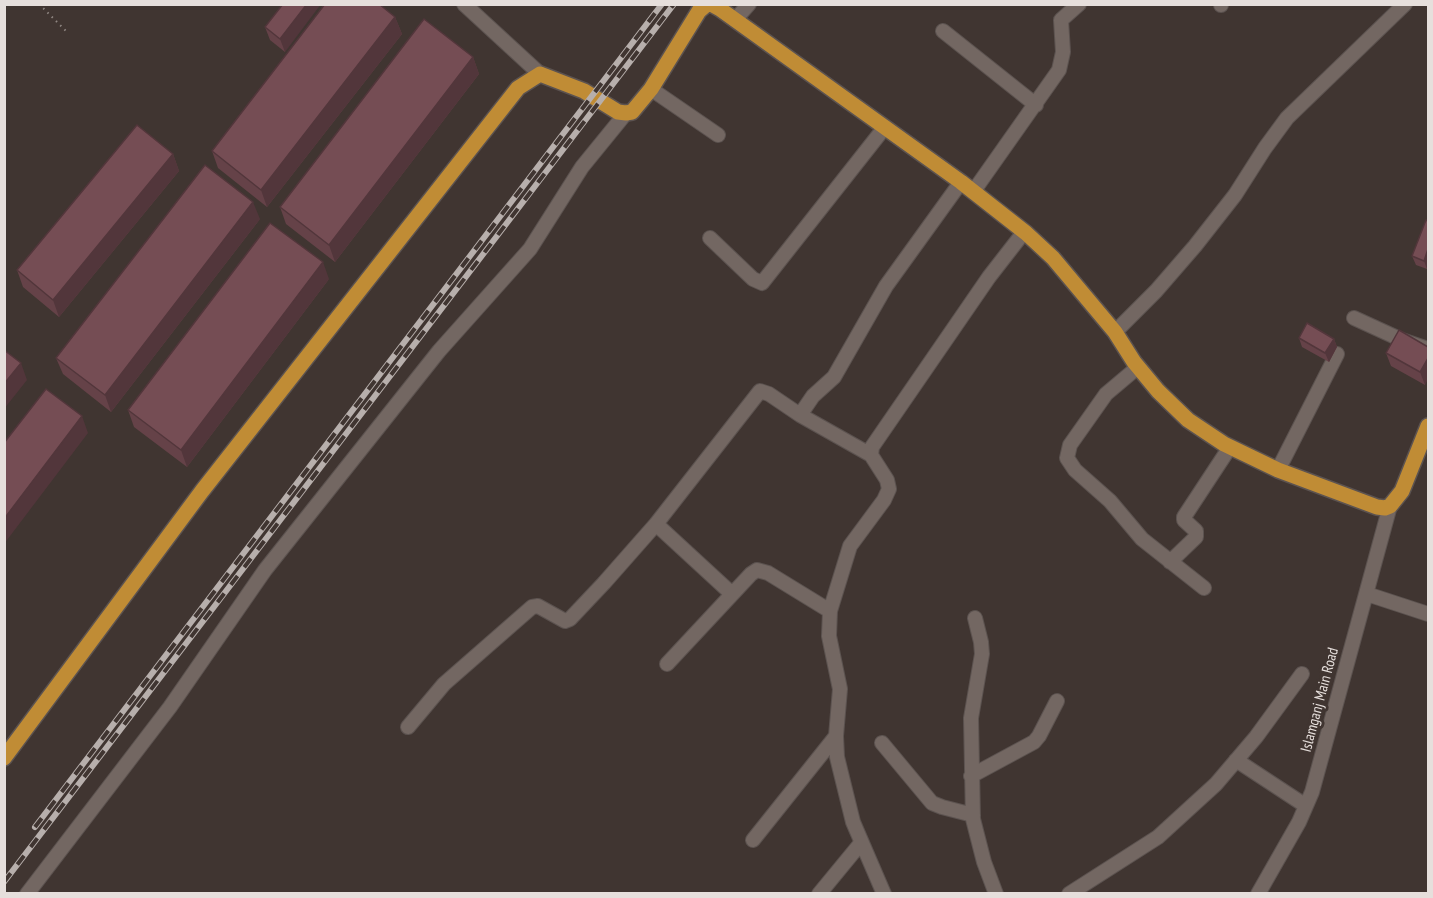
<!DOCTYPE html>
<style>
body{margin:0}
#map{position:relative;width:1433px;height:898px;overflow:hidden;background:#403531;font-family:"PT Sans Narrow",sans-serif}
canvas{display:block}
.frame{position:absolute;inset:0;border:6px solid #e6dfdc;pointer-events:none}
</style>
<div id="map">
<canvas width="1433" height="898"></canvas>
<div class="frame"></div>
</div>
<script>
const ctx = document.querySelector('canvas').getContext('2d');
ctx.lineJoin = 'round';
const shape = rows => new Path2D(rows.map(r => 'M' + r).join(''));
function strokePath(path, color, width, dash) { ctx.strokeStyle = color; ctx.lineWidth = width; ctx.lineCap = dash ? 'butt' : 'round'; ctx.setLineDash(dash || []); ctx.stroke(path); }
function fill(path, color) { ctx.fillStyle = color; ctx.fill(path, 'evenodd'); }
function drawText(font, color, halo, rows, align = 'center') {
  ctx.font = font + ' "PT Sans Narrow",sans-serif'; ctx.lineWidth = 6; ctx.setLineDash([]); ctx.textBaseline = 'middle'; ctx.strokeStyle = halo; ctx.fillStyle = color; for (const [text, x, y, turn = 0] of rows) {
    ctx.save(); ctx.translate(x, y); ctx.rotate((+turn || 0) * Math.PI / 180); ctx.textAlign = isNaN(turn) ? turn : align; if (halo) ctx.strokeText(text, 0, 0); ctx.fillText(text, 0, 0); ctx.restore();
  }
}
const minor = shape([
 [464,4,540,74],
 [1221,4,1221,5],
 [735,20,749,4],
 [943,31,1036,105],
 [651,89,718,135],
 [973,192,1059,70,1063,52,1061,20,1079,4],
 [710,238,753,279,762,283,885,127],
 [1354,318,1402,340,1428,349],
 [1115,332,1156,291,1195,246,1235,195,1265,148,1287,118,1405,4],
 [1138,367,1106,394,1070,445,1067,458,1075,470,1110,501,1142,539,1204,588],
 [800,415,813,396,834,377,886,286,961,182],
 [1278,470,1337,354],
 [656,524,732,594],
 [1170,562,1196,537,1196,531,1184,520,1184,517,1230,447],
 [1367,594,1428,614],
 [975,618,981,642,982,654,971,718,973,819,984,862,996,894],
 [667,664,751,574,757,570,768,573,830,611],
 [408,727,444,684,532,607,538,606,565,621,570,619,604,583,656,524,760,391,769,394,800,415,871,455],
 [882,743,932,803,942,807,973,815],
 [1236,760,1306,806],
 [971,776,1034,742,1039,736,1057,701],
 [753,840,836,736],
 [27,894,170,707,265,570,439,351,530,249,582,167,626,113],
 [819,894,861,843],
 [884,894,853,822,837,757,836,736,840,689,829,636,830,611,850,546,884,500,889,489,887,480,871,455,872,447,989,277,1024,232],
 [1069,894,1158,837,1216,784,1256,737,1302,674],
 [1258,894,1299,822,1312,792,1390,506]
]);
const major = shape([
 [711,4,720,9,961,182,1026,233,1053,258,1115,332,1134,362,1158,391,1188,420,1224,444,1278,470,1377,507,1385,508,1390,506,1402,491,1428,426],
 [4,758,202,491,518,88,540,74,584,91,618,112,626,113,632,112,651,89,699,11,707,4]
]);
strokePath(minor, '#5c5350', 16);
strokePath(major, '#5c5350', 18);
strokePath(shape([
 [39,4,67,32]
]), '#908783', 2, [1.5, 4.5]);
strokePath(minor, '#736762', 14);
strokePath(major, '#c08c35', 15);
const rail = shape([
 [35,827,662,4],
 [4,882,674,4]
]);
strokePath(rail, '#b7afac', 6);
strokePath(rail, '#403531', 4, [11]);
fill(shape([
 [283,4,285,52,270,40,265,27],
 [395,17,402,34,267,207,218,168,212,151],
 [473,57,479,74,335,262,286,224,280,207],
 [173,154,179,171,59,317,23,287,17,270],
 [260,219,111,412,63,374,56,358],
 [1428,221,1427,269,1416,265,1412,256],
 [329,279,187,467,134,427,128,410],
 [1299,338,1334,339,1337,347,1329,362,1302,347],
 [1428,347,1425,385,1391,366,1386,353]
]), '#654248');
fill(shape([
 [307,4,321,4,285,52,280,39],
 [395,17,402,34,267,207,261,190],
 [473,57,479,74,335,262,329,245],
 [173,154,179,171,59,317,53,300],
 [253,202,260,219,111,412,105,395],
 [1428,249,1428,266,1427,269,1424,261],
 [323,262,329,279,187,467,181,450],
 [1334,339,1337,347,1329,362,1325,353],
 [1428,358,1428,379,1425,385,1420,372],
 [21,363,27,380,4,409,4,384],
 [82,416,88,433,4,544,4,519]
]), '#52363b');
const building = shape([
 [283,4,307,4,280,39,265,27,283,4],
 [325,4,379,4,395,17,261,190,212,151,325,4],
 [424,19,473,57,329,245,280,207,424,19],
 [137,125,173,154,53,300,17,270,137,125],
 [205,165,253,202,105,395,56,358,205,165],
 [1426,220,1428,221,1428,249,1424,261,1412,256,1426,220],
 [270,223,323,262,181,450,128,410,270,223],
 [1307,323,1334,339,1325,353,1299,338,1307,323],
 [1399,330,1428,347,1428,358,1420,372,1386,353,1399,330],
 [4,350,21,363,4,384,4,350],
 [46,389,82,416,4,519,4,443,46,389]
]);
fill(building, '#754d54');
strokePath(building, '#52363b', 1.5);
drawText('15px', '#e6dfdc', '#403531', [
 ["Islamganj Main Road",1320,700,-75]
]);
</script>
